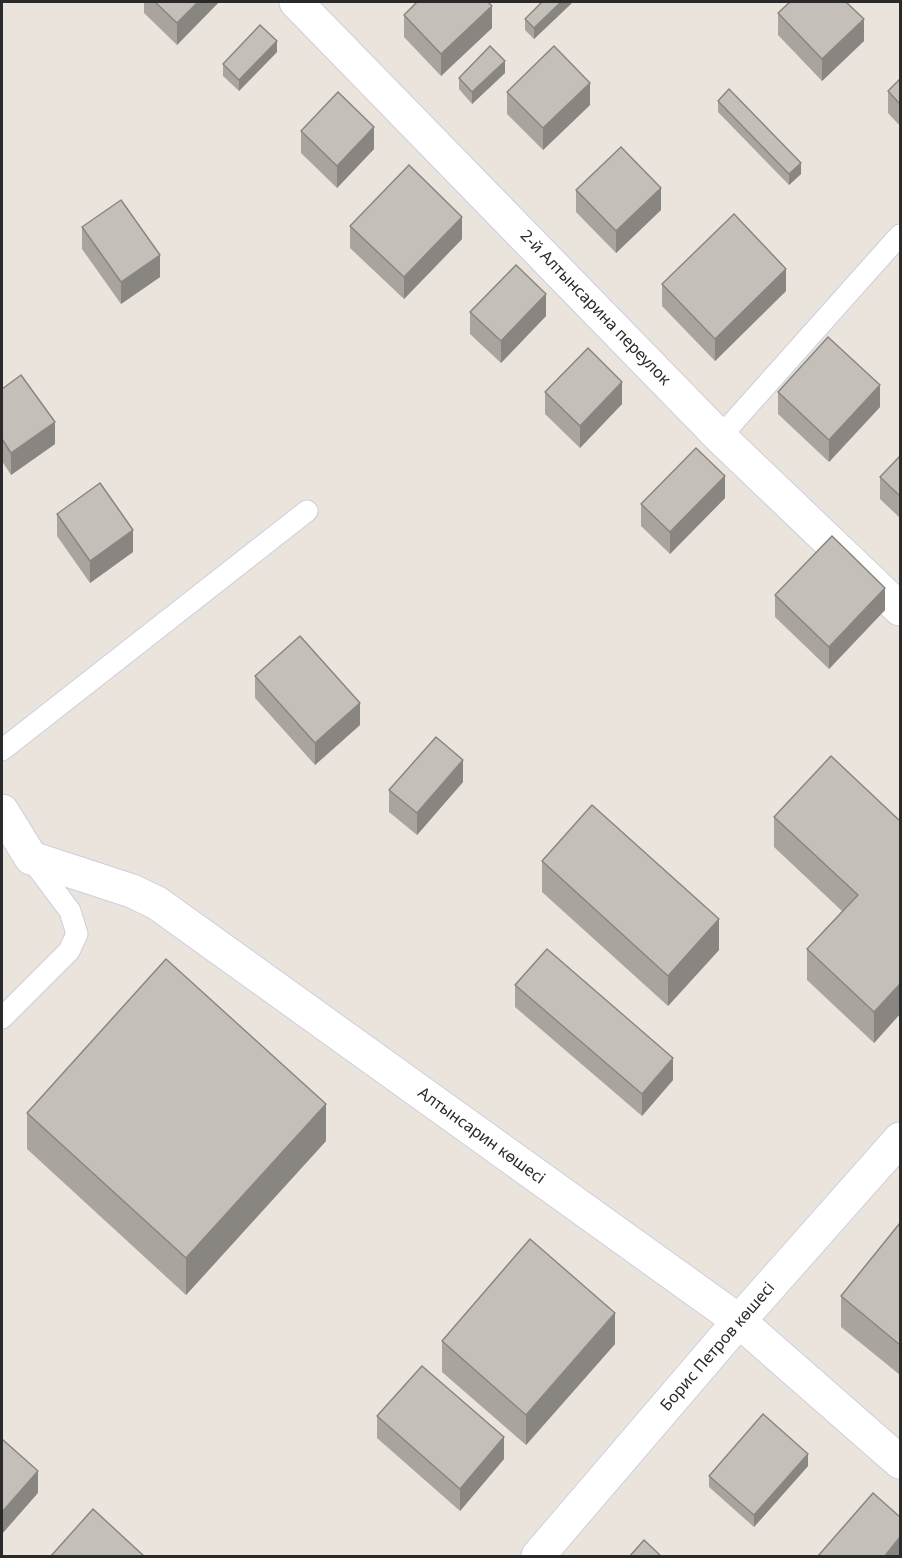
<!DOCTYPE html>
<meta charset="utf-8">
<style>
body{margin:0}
#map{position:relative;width:902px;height:1558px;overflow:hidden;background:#ebe4dd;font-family:"Noto Sans",sans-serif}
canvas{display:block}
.frame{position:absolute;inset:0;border:3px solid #2a2a2a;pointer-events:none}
</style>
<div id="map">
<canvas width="902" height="1558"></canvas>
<div class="frame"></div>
</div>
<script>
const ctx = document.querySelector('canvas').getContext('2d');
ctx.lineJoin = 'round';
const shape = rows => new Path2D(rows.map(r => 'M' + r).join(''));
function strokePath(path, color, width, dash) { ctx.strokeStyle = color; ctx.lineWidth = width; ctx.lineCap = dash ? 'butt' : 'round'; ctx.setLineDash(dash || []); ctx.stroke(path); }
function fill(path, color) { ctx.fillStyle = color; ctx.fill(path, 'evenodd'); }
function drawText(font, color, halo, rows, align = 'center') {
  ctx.font = font + ' "Noto Sans",sans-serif'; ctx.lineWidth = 4.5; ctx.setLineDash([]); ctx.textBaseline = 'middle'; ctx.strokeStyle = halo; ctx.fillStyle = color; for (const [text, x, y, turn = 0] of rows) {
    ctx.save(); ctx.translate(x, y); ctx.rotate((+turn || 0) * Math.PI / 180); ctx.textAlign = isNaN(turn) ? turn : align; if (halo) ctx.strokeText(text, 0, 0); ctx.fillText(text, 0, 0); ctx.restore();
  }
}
const lane = shape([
 [720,437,900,235],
 [2,750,307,511],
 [2,1018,69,951,77,934,70,911,31,859]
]);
const street = shape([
 [296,2,720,437,900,609],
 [2,811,31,858,132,891,157,903,739,1321,900,1462],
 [538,1556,739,1321,900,1139]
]);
strokePath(lane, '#cbcfdb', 23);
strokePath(street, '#cbcfdb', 35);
strokePath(lane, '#fff', 21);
strokePath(street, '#fff', 33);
fill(shape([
 [144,2,219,2,177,45,144,13],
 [542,2,573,2,534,39,525,30,525,19],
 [778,13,864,41,822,81,778,35],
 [404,15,492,28,441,76,404,37],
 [277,52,239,91,223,76,223,64],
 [505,73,472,104,459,89,459,78],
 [900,79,900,126,888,113,888,91],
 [507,92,590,105,543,150,507,114],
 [718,101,801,174,789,185,718,112],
 [301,131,374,149,337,188,301,153],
 [576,190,661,210,616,253,576,212],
 [350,226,462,239,404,299,350,248],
 [82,227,160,277,121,304,82,249],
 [662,284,786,291,715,361,662,306],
 [470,312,546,316,501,363,470,334],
 [2,389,55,444,11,475,2,461],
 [545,392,622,404,580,448,545,414],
 [778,392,880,407,829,462,778,414],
 [900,456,900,518,880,499,880,477],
 [725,498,670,554,641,526,641,504],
 [57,514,133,552,90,583,57,536],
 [775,595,885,610,829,669,775,617],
 [255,676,360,725,315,765,255,698],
 [463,782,417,835,389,812,389,790],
 [774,817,900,821,900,1014,874,1043,807,980,807,949,842,911,774,847],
 [542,861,719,950,668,1006,542,892],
 [515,985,673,1080,642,1116,515,1007],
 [27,1113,326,1141,186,1295,27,1149],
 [900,1223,900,1375,841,1327,841,1296],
 [442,1341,615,1344,526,1445,442,1372],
 [377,1416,504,1459,460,1511,377,1438],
 [808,1466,754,1527,709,1487,709,1476]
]), '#a9a49e');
fill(shape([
 [198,2,219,2,177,45,177,23],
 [561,2,573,2,534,39,534,28],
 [492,6,492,28,441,76,441,54],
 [864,19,864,41,822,81,822,59],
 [277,41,277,52,239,91,239,80],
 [505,61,505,73,472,104,472,92],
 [590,83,590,105,543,150,543,128],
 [374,127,374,149,337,188,337,166],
 [801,163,801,174,789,185,789,174],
 [661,188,661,210,616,253,616,231],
 [462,217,462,239,404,299,404,277],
 [160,255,160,277,121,304,121,282],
 [786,269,786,291,715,361,715,339],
 [546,294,546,316,501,363,501,341],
 [622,382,622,404,580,448,580,426],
 [880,385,880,407,829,462,829,440],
 [55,422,55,444,11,475,11,453],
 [725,476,725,498,670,554,670,532],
 [133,530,133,552,90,583,90,561],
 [885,588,885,610,829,669,829,647],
 [360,703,360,725,315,765,315,743],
 [463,760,463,782,417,835,417,813],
 [719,919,719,950,668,1006,668,976],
 [900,984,900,1014,874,1043,874,1012],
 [673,1058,673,1080,642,1116,642,1094],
 [326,1104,326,1141,186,1295,186,1258],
 [615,1313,615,1344,526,1445,526,1415],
 [504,1437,504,1459,460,1511,460,1489],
 [808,1454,808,1466,754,1527,754,1515],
 [38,1471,38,1493,2,1534,2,1512],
 [900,1537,900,1557,884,1557]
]), '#898681');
const building = shape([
 [155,2,198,2,177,23,155,2],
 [417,2,488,2,492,6,441,54,404,15,417,2],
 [542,2,561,2,534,28,525,19,542,2],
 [790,2,846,2,864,19,822,59,778,13,790,2],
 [260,25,277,41,239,80,223,64,260,25],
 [490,46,505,61,472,92,459,78,490,46],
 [554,46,590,83,543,128,507,92,554,46],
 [900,79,900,104,888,91,900,79],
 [729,89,801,163,789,174,718,101,729,89],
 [338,92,374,127,337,166,301,131,338,92],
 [621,147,661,188,616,231,576,190,621,147],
 [409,165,462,217,404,277,350,226,409,165],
 [121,200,160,255,121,282,82,227,121,200],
 [734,214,786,269,715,339,662,284,734,214],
 [516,265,546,294,501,341,470,312,516,265],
 [828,337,880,385,829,440,778,392,828,337],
 [588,348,622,382,580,426,545,392,588,348],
 [21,375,55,422,11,453,2,439,2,389,21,375],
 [696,448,725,476,670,532,641,504,696,448],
 [900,456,900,496,880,477,900,456],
 [100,483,133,530,90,561,57,514,100,483],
 [832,536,885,588,829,647,775,595,832,536],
 [300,636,360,703,315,743,255,676,300,636],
 [436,737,463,760,417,813,389,790,436,737],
 [831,756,900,821,900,984,874,1012,807,949,858,895,774,817,831,756],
 [592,805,719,919,668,976,542,861,592,805],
 [547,949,673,1058,642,1094,515,985,547,949],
 [166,959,326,1104,186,1258,27,1113,166,959],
 [900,1223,900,1345,841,1296,900,1223],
 [530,1239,615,1313,526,1415,442,1341,530,1239],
 [422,1366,504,1437,460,1489,377,1416,422,1366],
 [763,1414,808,1454,754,1515,709,1476,763,1414],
 [2,1439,38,1471,2,1512,2,1439],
 [873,1493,900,1517,900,1537,884,1557,819,1557,818,1556,873,1493],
 [93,1509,145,1557,50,1557,93,1509],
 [644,1540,662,1557,629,1557,644,1540]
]);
fill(building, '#c4bfb8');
strokePath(building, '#898681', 1.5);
drawText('16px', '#2a2a2a', '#fff', [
 ["2-й Алтынсарина переулок",595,308,46],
 ["Алтынсарин көшесі",481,1136,36],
 ["Борис Петров көшесі",718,1347,-49]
]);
</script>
